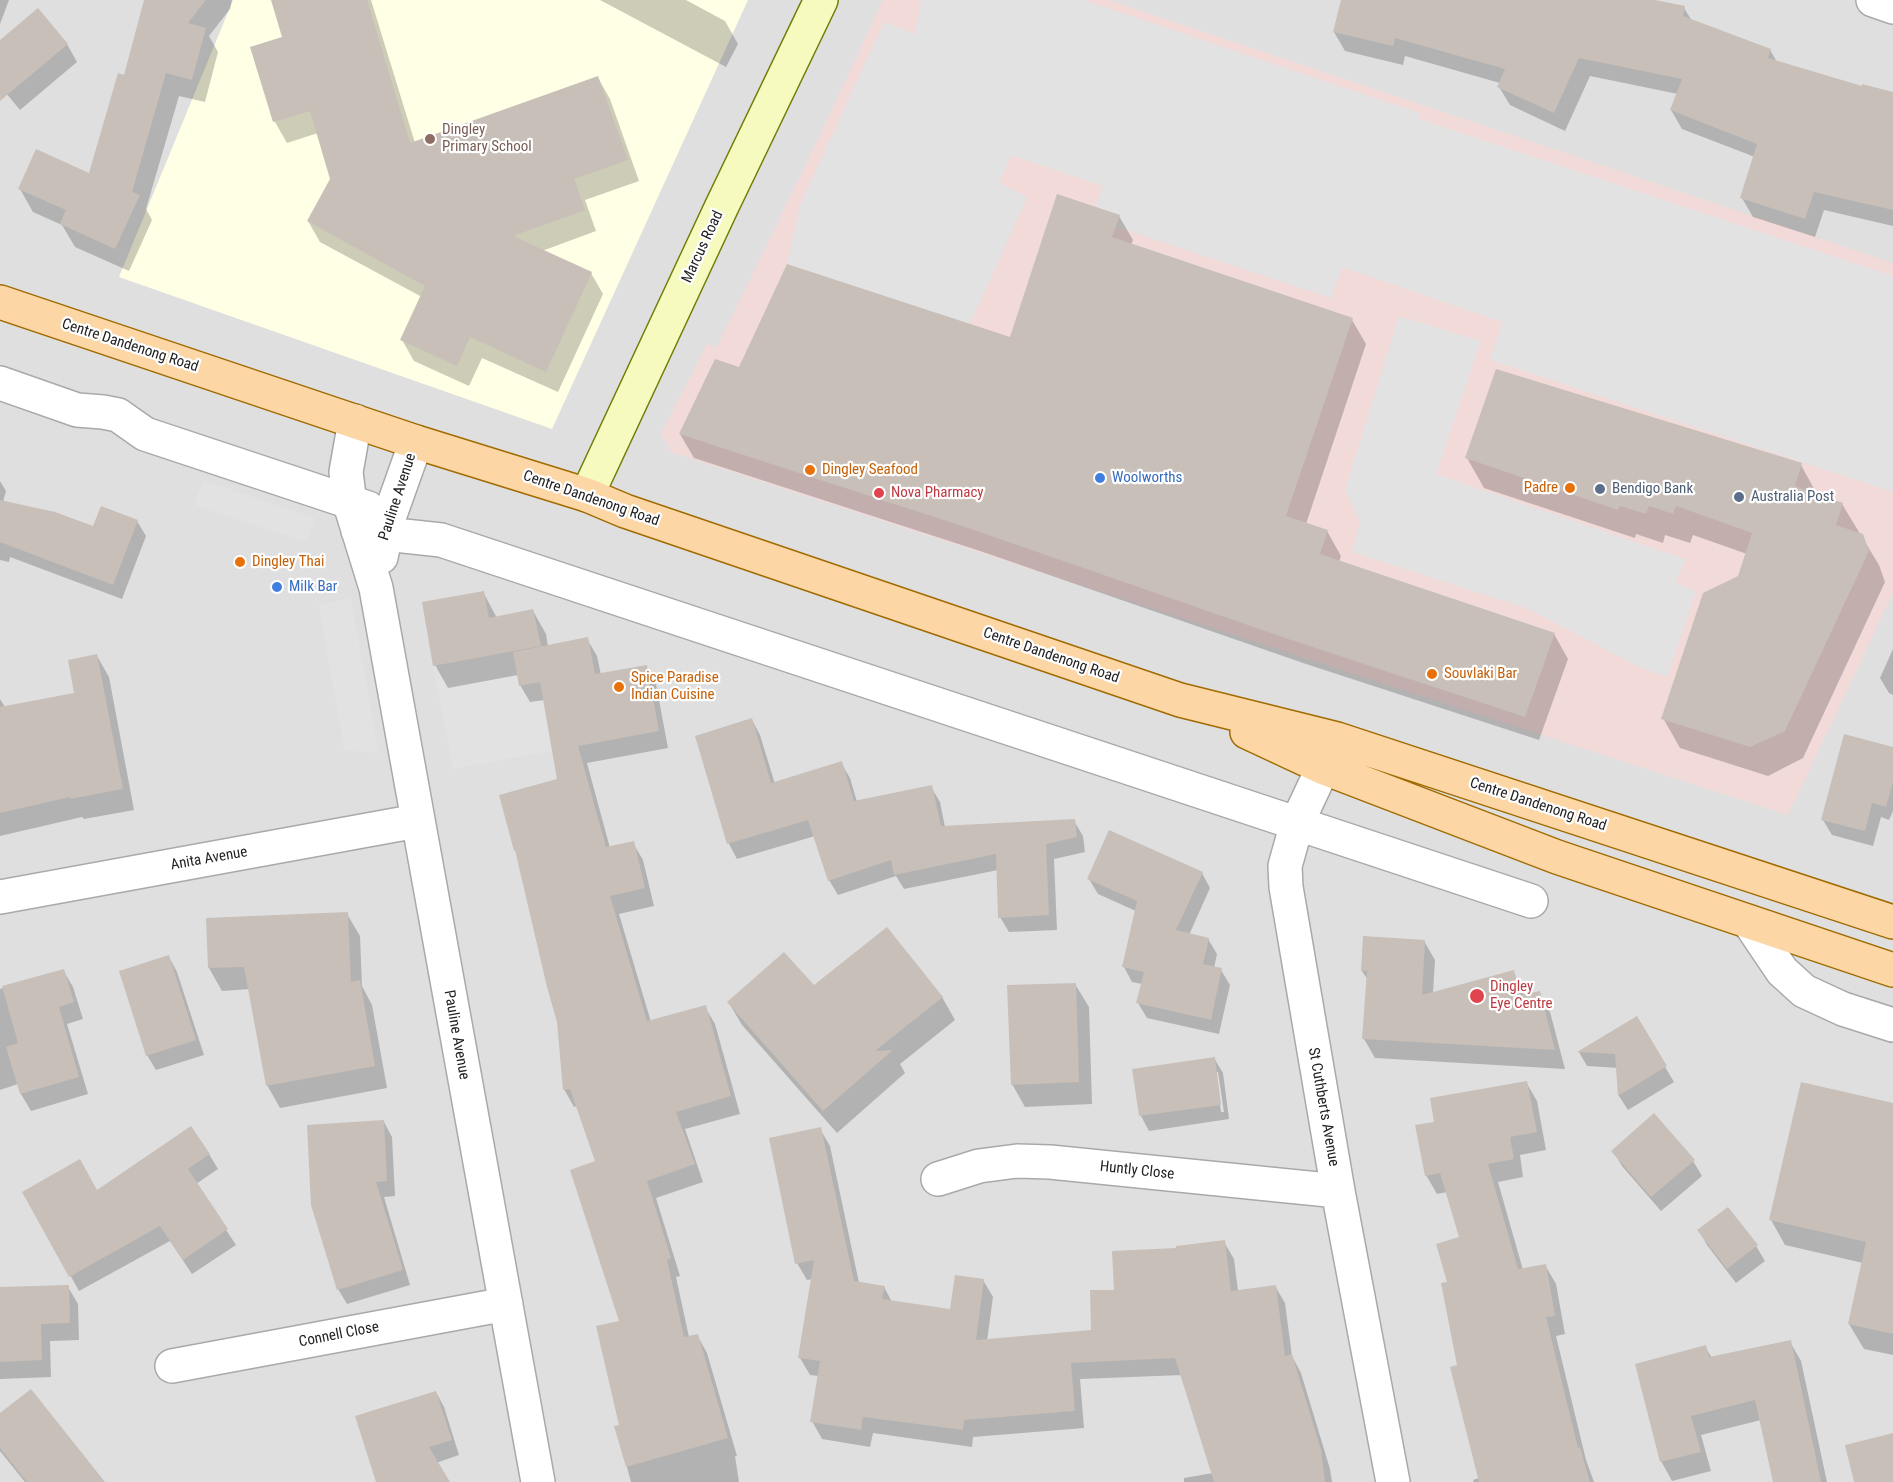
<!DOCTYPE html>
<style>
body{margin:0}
canvas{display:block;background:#f2efe9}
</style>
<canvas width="1893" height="1482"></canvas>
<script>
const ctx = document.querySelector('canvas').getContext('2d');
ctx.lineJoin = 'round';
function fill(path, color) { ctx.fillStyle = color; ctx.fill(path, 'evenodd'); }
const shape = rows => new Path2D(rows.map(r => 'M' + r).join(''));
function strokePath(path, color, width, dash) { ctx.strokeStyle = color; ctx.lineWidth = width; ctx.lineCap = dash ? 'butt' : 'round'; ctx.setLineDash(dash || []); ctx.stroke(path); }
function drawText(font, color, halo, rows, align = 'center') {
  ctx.font = font + ' "Roboto Condensed",sans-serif'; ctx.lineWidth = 4.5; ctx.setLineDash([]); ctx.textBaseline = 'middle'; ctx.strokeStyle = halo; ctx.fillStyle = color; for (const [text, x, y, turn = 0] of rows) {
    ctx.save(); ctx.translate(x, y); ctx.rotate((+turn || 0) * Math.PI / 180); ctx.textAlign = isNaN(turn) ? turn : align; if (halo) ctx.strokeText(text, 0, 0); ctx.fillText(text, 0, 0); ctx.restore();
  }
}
fill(shape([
 [0,0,1893,0,1893,1482,0,1482]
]), '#e0dfdf');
fill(shape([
 [883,0,1109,0,1893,263,1893,593,1788,815,671,452,661,434,707,344,717,347,818,139]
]), '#f2dad9');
fill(shape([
 [233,0,748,0,552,429,119,277]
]), '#ffffe5');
fill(shape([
 [921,0,1083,0,1419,113,1419,119,1893,276,1893,492,1490,360,1502,322,1342,267,1331,298,1090,218,1103,186,1011,155,999,183,1027,197,970,324,787,264,799,208,884,22,915,34],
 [1399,316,1481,341,1436,474,1685,559,1676,583,1696,591,1667,677,1639,667,1529,609,1352,552,1360,522,1345,490],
 [203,480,315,518,307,542,194,505],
 [351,598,379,753,344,750,319,605],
 [512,651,519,685,540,682,552,751,453,769,433,666]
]), '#e2e2e2');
fill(shape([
 [0,0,9,0,0,24],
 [146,0,232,0,230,9,209,36,218,52,205,102,179,96,146,209,152,220,129,271,75,247,62,225,33,212,20,189,90,175,125,77],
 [272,0,371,0,415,143,598,78,610,99,639,181,585,200,596,231,542,251,591,273,603,294,558,392,482,358,469,386,414,361,402,340,422,297,320,242,308,221,331,179,318,133,287,143,275,122,252,48,284,38],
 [600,0,686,0,725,21,738,44,726,67],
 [1342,0,1647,0,1684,8,1692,21,1770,50,1777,62,1863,88,1893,93,1893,226,1824,210,1815,237,1753,217,1742,198,1755,157,1682,129,1671,110,1678,94,1590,76,1565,131,1510,105,1499,87,1500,83,1405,56,1403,65,1345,51,1334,32],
 [0,42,67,44,77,62,20,110,1,87,0,88],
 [1119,216,1133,240,1131,245,1352,320,1366,344,1306,524,1327,531,1341,556,1339,562,1554,634,1568,659,1539,740,1306,664,983,552,694,458,680,434,740,369,1011,339],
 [1467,458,1801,465,1818,496,1842,504,1879,565,1885,582,1803,758,1768,776,1680,748,1663,718,1739,577,1747,554,1693,535,1690,543,1665,535,1663,543,1636,534,1635,538,1484,488],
 [0,481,6,491,3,502,93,528,137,521,146,536,122,599,10,557,9,562,0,560],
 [483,592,497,618,533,611,546,634,548,647,587,639,597,656,601,675,646,667,656,684,668,748,587,763,610,848,633,843,643,860,654,906,619,914,651,1022,705,1007,715,1024,740,1114,685,1129,703,1182,656,1198,680,1276,676,1277,689,1337,697,1335,707,1353,737,1456,735,1456,739,1482,631,1482,616,1427,620,1426,621,1322,596,1162,577,1106,574,1107,564,1089,559,780,545,700,530,702,520,685,518,675,448,688,435,665],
 [1893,649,1893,695,1889,693,1880,678],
 [97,656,109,677,134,810,84,819,82,817,0,836,0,699,5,707,76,694],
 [752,720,760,735,775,784,841,763,850,778,857,802,931,787,940,802,945,827,1074,821,1083,836,1085,852,1054,859,1057,930,1009,932,1000,917,998,870,904,889,896,876,838,895,829,880,815,836,737,859,729,844,696,737],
 [1893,748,1893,811,1889,820,1881,817,1873,846,1832,835,1823,820],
 [1202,873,1210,888,1189,935,1208,939,1217,954,1214,968,1221,970,1230,985,1219,1034,1147,1018,1138,1003,1142,984,1132,982,1124,967,1136,911,1098,894,1089,879],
 [347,914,360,936,362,986,372,1005,387,1088,280,1108,267,1085,250,989,222,991,209,968,207,920],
 [1364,937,1424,941,1435,960,1433,993,1513,972,1525,996,1539,993,1550,1012,1565,1069,1375,1058,1364,1039,1368,980,1362,971],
 [169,957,177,972,204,1055,156,1070,147,1055],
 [63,970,73,987,83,1019,67,1024,88,1094,31,1111,21,1094,18,1084,0,1090,0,989],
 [1075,984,1089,1007,1092,1104,1025,1107,1012,1084],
 [813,987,942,997,955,1020,900,1064,905,1073,837,1133,742,1025,729,1003],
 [1636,1018,1674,1082,1628,1110,1619,1096,1618,1068,1587,1066,1579,1052],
 [1214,1058,1223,1073,1229,1119,1149,1131,1141,1116,1134,1070],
 [1215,1072,1218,1072,1224,1112,1221,1112],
 [1526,1082,1537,1101,1546,1150,1520,1155,1523,1177,1498,1182,1523,1270,1545,1265,1556,1284,1565,1334,1556,1336,1586,1460,1594,1482,1474,1482,1473,1480,1479,1478,1458,1366,1461,1238,1447,1192,1437,1194,1426,1175,1436,1123],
 [1893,1104,1893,1355,1864,1349,1849,1324,1863,1263,1785,1245,1771,1220],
 [1654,1116,1693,1161,1702,1176,1661,1211,1622,1166,1613,1151],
 [384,1122,392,1137,395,1196,384,1197,410,1285,347,1304,338,1289],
 [820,1129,830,1146,859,1283,884,1287,892,1302,951,1311,983,1280,993,1297,987,1341,1093,1332,1115,1291,1178,1250,1224,1242,1234,1259,1238,1291,1275,1286,1285,1303,1292,1356,1301,1373,1330,1469,1332,1482,1184,1482,1184,1478,1213,1473,1182,1375,1080,1379,1084,1428,973,1437,972,1447,873,1433,870,1447,822,1439,812,1421,819,1376,810,1375,800,1358,813,1279,807,1280,797,1263],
 [209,1154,218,1169,196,1184,236,1245,192,1274,170,1241,79,1291,24,1192,96,1192],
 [1699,1230,1756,1246,1765,1261,1736,1283,1707,1245],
 [68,1287,78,1304,79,1340,50,1341,51,1377,0,1379,0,1289],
 [1790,1342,1801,1361,1827,1482,1774,1482,1761,1420,1701,1435,1711,1471,1672,1481,1661,1461,1705,1347,1712,1358],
 [436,1392,444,1407,459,1455,436,1463,448,1482,377,1482],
 [0,1415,103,1482,25,1482,0,1451]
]), '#0003');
fill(shape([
 [144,0,206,0,188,23,206,28,192,80,166,73,132,192,140,195,115,249,60,224,66,210,18,189,36,149,89,173,118,73,124,75],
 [271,0,367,0,410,143,598,76,628,160,574,179,585,210,513,236,592,272,546,372,470,337,457,366,400,340,425,286,307,221,330,179,310,111,273,122,250,47,282,37],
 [1341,0,1655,0,1685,6,1683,16,1771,49,1768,58,1862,86,1862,84,1893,92,1893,210,1814,192,1805,219,1740,198,1757,144,1670,110,1682,79,1579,58,1554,113,1497,87,1505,69,1395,38,1393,46,1333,32],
 [38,8,68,44,0,101,0,40],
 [1057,194,1120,215,1112,237,1353,318,1286,516,1328,530,1320,554,1555,633,1525,717,1291,640,968,528,679,434,715,359,739,367,787,264,1010,337],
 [1496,369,1802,463,1795,486,1843,503,1836,525,1863,534,1869,551,1785,731,1750,747,1661,719,1703,593,1738,576,1752,533,1676,506,1673,514,1649,506,1646,514,1620,506,1618,510,1465,458],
 [0,500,55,512,93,526,101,506,138,520,113,585,0,542],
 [484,591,489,618,533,609,541,646,433,666,422,602],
 [588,637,595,674,647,665,659,731,578,746,606,847,634,841,645,888,610,896,647,1021,706,1005,731,1096,676,1112,695,1164,647,1181,671,1258,667,1260,684,1337,698,1334,728,1438,626,1467,614,1426,619,1425,596,1326,619,1321,570,1170,595,1161,570,1089,563,1090,557,1022,547,987,515,850,514,851,499,795,557,779,540,682,519,686,513,652],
 [97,654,123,789,70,799,70,797,0,813,0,707,74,693,68,660],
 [752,718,771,783,842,761,854,801,932,785,941,826,1075,819,1077,837,1046,844,1049,915,998,918,996,854,894,875,891,860,828,881,808,820,727,844,695,736],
 [1844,734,1893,747,1893,782,1886,807,1872,803,1865,831,1821,820],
 [1109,830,1203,872,1176,930,1209,938,1203,964,1222,968,1211,1020,1136,1003,1144,972,1122,967,1137,901,1087,879],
 [348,912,351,982,360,980,375,1066,266,1086,244,967,208,968,206,918],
 [887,927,943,997,875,1051,893,1050,823,1111,727,1002,784,952,814,985],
 [1363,936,1425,940,1422,995,1514,970,1521,995,1540,991,1555,1050,1362,1039,1367,971,1361,971],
 [169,955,196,1040,146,1056,119,971],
 [64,969,74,1002,59,1007,79,1077,20,1094,6,1047,18,1043,2,986],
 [1076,983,1079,1082,1011,1085,1007,985],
 [1637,1016,1667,1066,1618,1096,1615,1054,1577,1052],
 [1215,1057,1221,1105,1139,1116,1132,1069],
 [1527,1081,1537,1132,1510,1137,1514,1159,1488,1164,1518,1269,1546,1264,1555,1316,1546,1317,1578,1448,1580,1447,1590,1482,1479,1482,1450,1367,1457,1365,1441,1283,1447,1282,1436,1244,1459,1237,1440,1173,1425,1176,1415,1125,1434,1122,1430,1098],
 [1801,1082,1893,1103,1893,1334,1848,1324,1866,1242,1769,1220],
 [1654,1113,1695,1160,1651,1197,1611,1151],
 [384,1120,387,1181,376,1182,403,1270,337,1290,311,1205,307,1125],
 [191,1126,210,1154,188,1169,228,1229,183,1260,160,1226,69,1277,22,1192,80,1159,97,1190],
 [821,1127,854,1281,885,1286,882,1299,950,1309,955,1275,984,1279,976,1340,1091,1330,1090,1290,1114,1290,1112,1251,1176,1248,1176,1246,1225,1240,1231,1291,1276,1285,1285,1356,1292,1354,1321,1450,1325,1482,1214,1482,1175,1358,1071,1363,1075,1411,964,1420,963,1430,863,1417,861,1430,810,1422,820,1361,798,1358,814,1260,795,1264,769,1138],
 [1728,1207,1758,1245,1727,1269,1697,1230],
 [69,1285,70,1323,41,1324,42,1360,0,1362,0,1287],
 [1791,1340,1821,1482,1773,1482,1755,1400,1691,1416,1701,1452,1660,1462,1635,1364,1706,1345,1709,1357],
 [31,1389,105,1482,27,1482,0,1448,0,1413],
 [436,1391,452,1440,429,1447,450,1482,376,1482,355,1416],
 [1893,1433,1893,1482,1854,1482,1845,1445]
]), '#c7bfb8');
const street = shape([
 [1873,0,1893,7],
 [0,383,77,410,103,412,118,415,145,434,368,508],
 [355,421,346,472,350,504,376,588,538,1482],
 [358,531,441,540,1531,901],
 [381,557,390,515,416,442],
 [1335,742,1297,823,1285,866,1286,887,1338,1191,1393,1482],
 [0,897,417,821],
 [1749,922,1782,971,1804,991,1843,1009,1893,1025],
 [938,1179,979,1166,1017,1161,1050,1162,1338,1191],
 [172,1366,506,1304]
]);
const secondary = shape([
 [587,495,721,208,821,0]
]);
const primary = shape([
 [0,302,416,442,587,495,625,511,1180,700,1337,739,1893,922],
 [1247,732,1322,767,1557,857,1893,970]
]);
strokePath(street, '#a9a9a9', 36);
strokePath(secondary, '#707d05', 36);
strokePath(primary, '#a06b00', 36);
strokePath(street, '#fff', 33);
strokePath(secondary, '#f7fabf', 33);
strokePath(primary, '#fcd6a4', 33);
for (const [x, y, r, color] of [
 [430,139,6,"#8d6e63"],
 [810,470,6,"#e8710a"],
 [1100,478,6,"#3f7fe0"],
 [1570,488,6,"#e8710a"],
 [1600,489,6,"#5c6f8a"],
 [879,493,6,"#e0444e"],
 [1739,497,6,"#5c6f8a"],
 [240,562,6,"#e8710a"],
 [277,587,6,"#3f7fe0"],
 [1432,674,6,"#e8710a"],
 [619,687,6,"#e8710a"],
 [1477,996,8,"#e0444e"]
]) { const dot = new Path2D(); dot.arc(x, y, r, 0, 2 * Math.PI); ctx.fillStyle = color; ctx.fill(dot); strokePath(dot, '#fff', 2); }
drawText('15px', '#785e54', '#fff', [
 ["Dingley",442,130],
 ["Primary School",442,147]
], 'left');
drawText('15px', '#222', '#fff', [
 ["Marcus Road",703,247,-65],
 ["Centre Dandenong Road",130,346,18],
 ["Pauline Avenue",398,497,-72],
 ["Centre Dandenong Road",591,499,19],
 ["Centre Dandenong Road",1051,656,19],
 ["Centre Dandenong Road",1538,805,18],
 ["Anita Avenue",209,859,-10],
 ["Pauline Avenue",456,1035,80],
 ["St Cuthberts Avenue",1323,1107,80],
 ["Huntly Close",1137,1171,6],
 ["Connell Close",339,1335,-11]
]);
drawText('15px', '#c56008', '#fff', [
 ["Dingley Seafood",822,470],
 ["Padre",1558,488,"right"],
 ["Dingley Thai",252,562],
 ["Souvlaki Bar",1444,674],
 ["Spice Paradise",631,678],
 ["Indian Cuisine",631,695]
], 'left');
drawText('15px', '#366cbe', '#fff', [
 ["Woolworths",1112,478],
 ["Milk Bar",289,587]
], 'left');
drawText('15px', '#4e5e75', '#fff', [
 ["Bendigo Bank",1612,489],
 ["Australia Post",1751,497]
], 'left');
drawText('15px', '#be3a42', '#fff', [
 ["Nova Pharmacy",891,493],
 ["Dingley",1490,987],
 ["Eye Centre",1490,1004]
], 'left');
</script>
